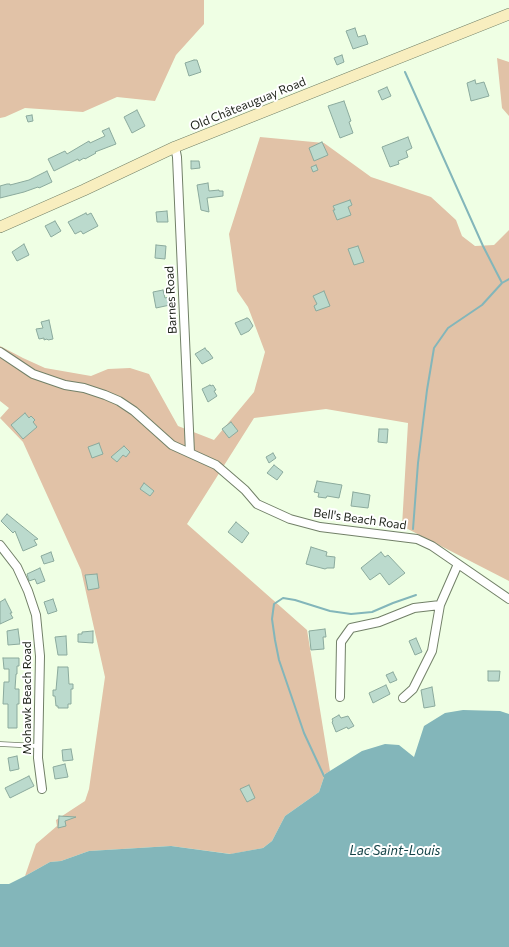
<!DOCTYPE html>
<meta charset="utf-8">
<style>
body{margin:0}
canvas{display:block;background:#efffe4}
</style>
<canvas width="509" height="947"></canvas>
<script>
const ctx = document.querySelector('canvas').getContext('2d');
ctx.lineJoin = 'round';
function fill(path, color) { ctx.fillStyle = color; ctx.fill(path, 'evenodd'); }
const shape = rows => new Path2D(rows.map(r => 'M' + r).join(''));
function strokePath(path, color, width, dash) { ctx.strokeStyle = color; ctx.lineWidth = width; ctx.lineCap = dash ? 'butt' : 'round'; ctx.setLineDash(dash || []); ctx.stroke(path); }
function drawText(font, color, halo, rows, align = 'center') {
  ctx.font = font + ' Commissioner,sans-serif'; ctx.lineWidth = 4; ctx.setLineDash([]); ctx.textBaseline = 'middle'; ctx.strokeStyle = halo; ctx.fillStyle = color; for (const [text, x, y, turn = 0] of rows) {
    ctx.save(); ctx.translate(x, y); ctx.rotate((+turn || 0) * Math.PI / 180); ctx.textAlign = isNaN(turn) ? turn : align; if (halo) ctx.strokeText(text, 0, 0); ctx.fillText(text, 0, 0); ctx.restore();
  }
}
fill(shape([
 [0,0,204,0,204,24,176,55,155,101,117,97,83,112,25,108,5,117,0,118],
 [497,58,509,62,509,116,502,108],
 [260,137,324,143,371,177,431,197,456,220,462,236,475,246,494,245,509,230,509,581,402,526,408,423,326,409,254,418,187,524,307,630,330,771,325,774,319,792,285,816,272,841,263,848,231,854,171,846,89,851,61,861,50,862,25,876,36,844,57,826,56,820,85,801,89,789,105,677,81,570,23,442,0,418,9,408,0,401,0,346,23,358,45,368,91,376,108,369,130,368,149,374,178,426,214,440,254,392,265,352,248,307,237,291,229,234]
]), '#e1c2a7');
fill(shape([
 [463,710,500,711,509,714,509,947,0,947,0,884,9,884,25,876,50,862,61,861,89,851,171,846,230,854,263,848,272,841,285,816,319,792,325,774,362,751,385,744,399,745,414,757,424,726,445,713]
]), '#83b6ba');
strokePath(shape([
 [405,72,483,246,502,283,482,305,448,328,434,348,427,390,418,463,413,529],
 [502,283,509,279],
 [324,776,304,733,279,660,275,640,272,619,274,604,283,598,295,600,330,611,351,614,372,612,393,603,416,595]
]), '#83b6ba', 2);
const building = shape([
 [355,28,358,37,365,35,368,44,353,49,346,31,355,28],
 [342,55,344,62,337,65,334,58,342,55],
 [194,60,197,60,201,72,189,76,185,63,194,60],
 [475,80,476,84,484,82,489,96,471,101,467,83,475,80],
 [387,87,391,96,382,100,378,91,387,87],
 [344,101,351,121,349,122,353,133,340,138,328,106,344,101],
 [137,110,145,126,132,133,124,117,137,110],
 [32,115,33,121,28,122,26,116,32,115],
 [109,128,116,144,95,152,96,153,85,159,84,158,79,161,78,159,54,171,48,159,65,151,67,154,89,141,90,143,105,136,102,131,109,128],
 [408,137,412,148,406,151,408,157,398,161,399,164,390,167,382,147,408,137],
 [322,142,328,155,314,161,309,148,322,142],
 [191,161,199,161,200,168,191,169,191,161],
 [316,165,318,170,313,172,311,167,316,165],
 [47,171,52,182,39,188,38,187,24,192,0,198,0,186,7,184,10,184,10,185,29,180,47,171],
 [208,183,209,191,219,190,219,191,223,191,223,196,207,198,209,212,201,210,197,185,208,183],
 [350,200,352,205,348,207,351,215,337,220,333,210,335,210,333,206,350,200],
 [167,211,168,222,157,222,156,212,167,211],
 [86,213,87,215,91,213,98,226,83,234,81,231,75,234,68,222,86,213],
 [55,221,61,231,51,237,45,226,55,221],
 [24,244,29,255,17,261,12,252,24,244],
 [156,245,166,246,165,259,155,258,156,245],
 [358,246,364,262,354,265,348,249,358,246],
 [163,290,165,298,169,297,170,305,156,308,153,292,163,290],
 [324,291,330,306,316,311,314,306,317,304,313,296,324,291],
 [247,318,249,319,253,326,249,331,241,335,235,323,247,318],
 [49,320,53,339,48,340,47,339,44,340,44,338,39,339,36,329,43,328,41,322,49,320],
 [205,348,207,351,208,351,213,358,202,364,195,354,205,348],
 [210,385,211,386,213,385,216,390,214,391,217,396,208,402,202,389,210,385],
 [25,413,29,418,31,416,35,420,33,422,37,427,23,439,11,425,25,413],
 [231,422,238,431,229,438,222,429,231,422],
 [379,429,388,429,387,443,378,442,379,429],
 [99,443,103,454,92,458,88,447,99,443],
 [124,446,130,452,126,457,123,455,117,462,111,457,124,446],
 [273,453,276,458,269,463,266,457,273,453],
 [274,465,283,472,277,480,267,473,274,465],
 [317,481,342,485,339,498,327,496,326,498,318,497,319,493,314,492,317,481],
 [144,483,154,491,150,496,140,489,144,483],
 [353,492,370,495,368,508,351,506,353,492],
 [7,514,38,539,34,540,37,545,23,551,15,531,13,533,1,521,7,514],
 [236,522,249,533,242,543,228,532,236,522],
 [311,547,327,552,326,556,335,557,334,568,327,568,325,569,306,564,311,547],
 [51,552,54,561,44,564,41,556,51,552],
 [381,552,385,557,388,555,405,573,389,585,380,573,370,580,361,568,381,552],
 [40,568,45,581,37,584,35,579,29,581,27,574,40,568],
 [97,574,99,588,88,590,85,575,97,574],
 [5,599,12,613,10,613,13,618,0,624,0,602,5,599],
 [53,599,57,611,48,614,44,602,53,599],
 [18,629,20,644,8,645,7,631,18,629],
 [325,629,326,637,323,637,324,649,311,650,309,631,325,629],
 [93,631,93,643,78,642,78,634,82,634,82,632,93,631],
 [66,636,67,655,58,655,55,637,66,636],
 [416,638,422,652,415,655,409,641,416,638],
 [3,658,19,658,19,666,17,666,17,674,16,674,15,689,19,689,19,704,17,704,17,728,8,728,8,704,3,704,4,682,9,682,9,669,4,669,3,658],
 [58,667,68,667,69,684,73,684,73,689,71,689,71,704,68,704,68,708,58,708,58,706,56,706,55,696,53,696,53,690,56,690,58,667],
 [488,671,500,671,499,681,488,681,488,671],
 [393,672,397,680,390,683,386,675,393,672],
 [386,685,390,694,373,703,369,693,386,685],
 [432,687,435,706,424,708,421,690,432,687],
 [339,715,341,718,348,716,354,726,348,729,347,727,336,732,332,722,333,721,332,719,339,715],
 [71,749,73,760,63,761,62,750,71,749],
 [17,756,19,769,10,771,8,758,17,756],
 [65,764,68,777,55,779,53,767,65,764],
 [29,776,34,786,10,798,5,788,29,776],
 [249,785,255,798,247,802,240,789,249,785],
 [59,816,76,817,65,821,66,826,58,828,59,816]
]);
fill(building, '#bbdacd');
strokePath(building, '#8baa9d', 1);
const lane = shape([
 [0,744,38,746]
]);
const street = shape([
 [175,147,177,157,190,453],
 [0,352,33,374,65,385,84,388,105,395,119,401,134,411,172,445,216,465,245,490,257,504,290,519,320,527,417,539,432,546,509,599],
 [0,545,17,567,28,591,36,615,40,656,38,758,42,789],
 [340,697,341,642,351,628,379,622,414,608,440,605],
 [403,698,413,689,432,651,440,605,458,564]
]);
const secondary = shape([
 [0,227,84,190,175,147,509,14]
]);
strokePath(lane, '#728068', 5.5);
strokePath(street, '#728068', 10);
strokePath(secondary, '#728068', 12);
strokePath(lane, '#fff', 4);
strokePath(street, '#fff', 8);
strokePath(secondary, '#f8eebf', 11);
drawText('12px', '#1d2219', '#fff', [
 ["Old Châteauguay Road",248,104,-22],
 ["Barnes Road",171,300,-93],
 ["Bell's Beach Road",360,519,8],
 ["Mohawk Beach Road",27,698,-90]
]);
drawText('italic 13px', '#134246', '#fff', [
 ["Lac Saint-Louis",395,851]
]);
</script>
